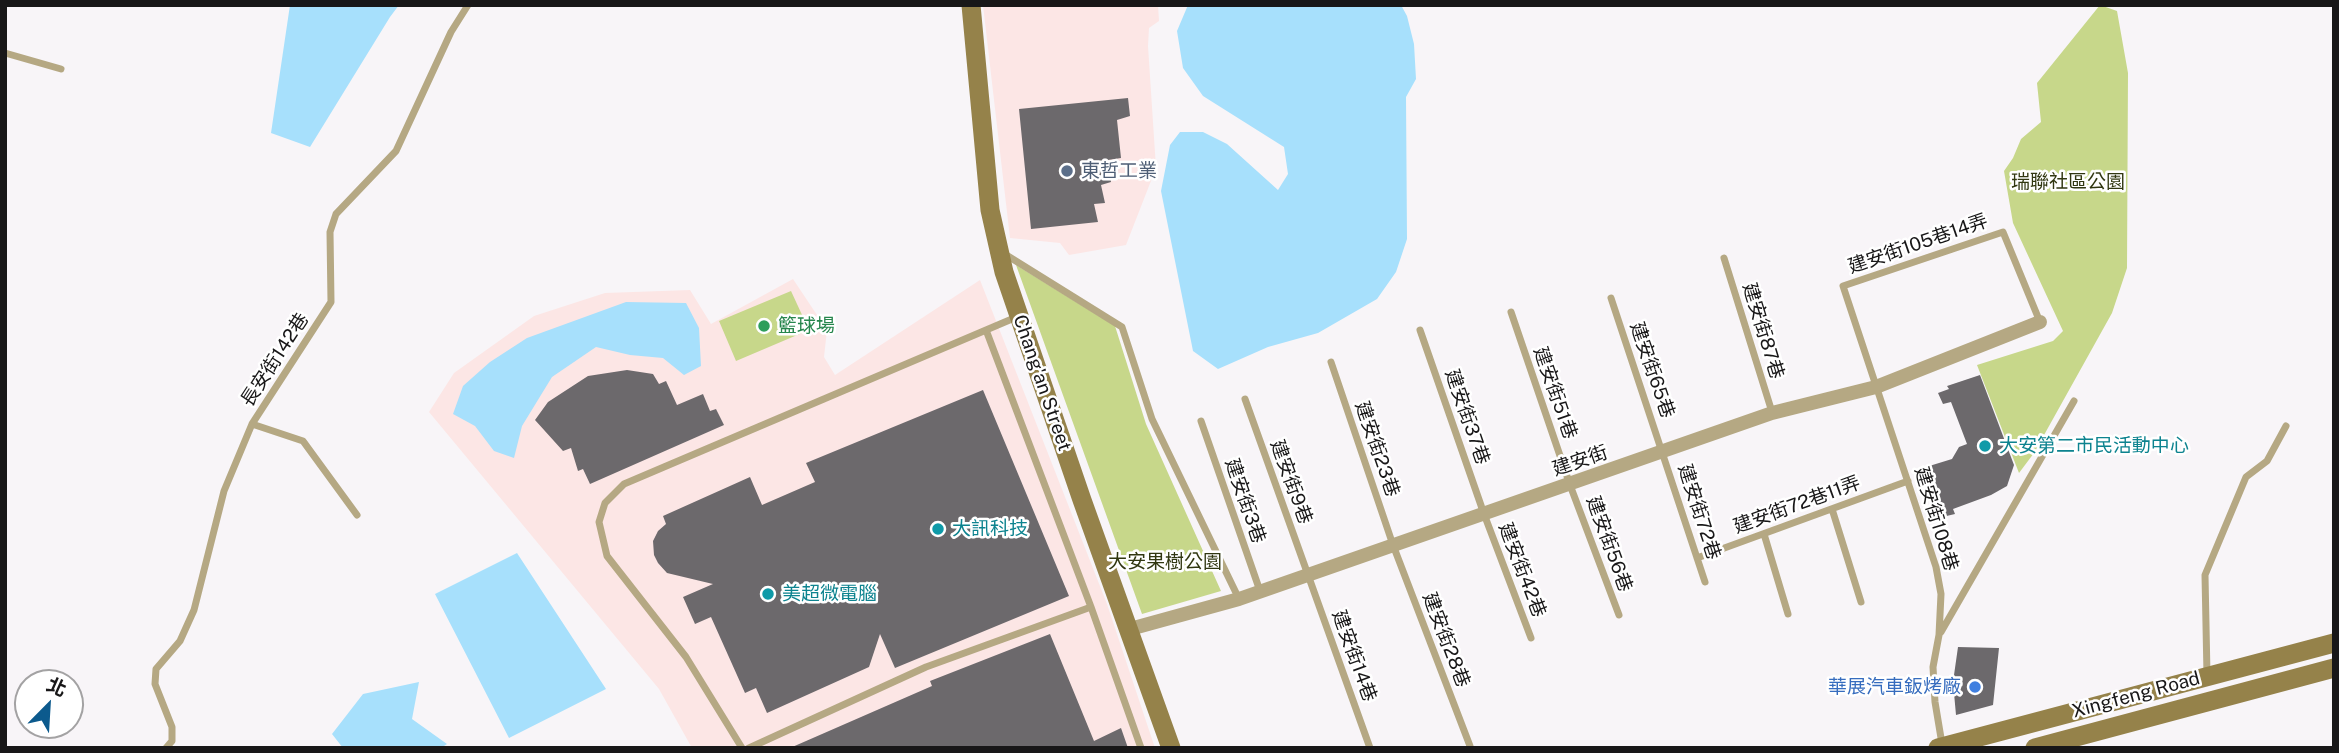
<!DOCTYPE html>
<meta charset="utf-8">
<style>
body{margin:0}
#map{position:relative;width:2339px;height:753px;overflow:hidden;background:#f8f5f8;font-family:"Public Sans","Noto Sans TC",sans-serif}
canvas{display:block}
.frame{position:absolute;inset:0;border:7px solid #181718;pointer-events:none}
.north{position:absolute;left:14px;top:669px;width:70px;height:70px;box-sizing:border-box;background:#fff;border:2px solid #a3a2a3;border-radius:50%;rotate:24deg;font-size:19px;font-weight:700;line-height:28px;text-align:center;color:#181718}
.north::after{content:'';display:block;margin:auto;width:24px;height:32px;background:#0c5a8d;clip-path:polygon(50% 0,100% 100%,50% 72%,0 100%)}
</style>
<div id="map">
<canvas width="2339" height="753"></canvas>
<div class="frame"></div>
<div class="north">北</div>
</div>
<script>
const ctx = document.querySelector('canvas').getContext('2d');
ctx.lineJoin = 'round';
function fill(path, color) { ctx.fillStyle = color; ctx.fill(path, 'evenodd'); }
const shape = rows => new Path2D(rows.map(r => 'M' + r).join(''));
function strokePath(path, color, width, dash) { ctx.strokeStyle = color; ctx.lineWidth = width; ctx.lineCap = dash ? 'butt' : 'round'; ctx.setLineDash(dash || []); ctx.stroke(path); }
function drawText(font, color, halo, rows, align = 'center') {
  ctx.font = font + ' "Public Sans","Noto Sans TC",sans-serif'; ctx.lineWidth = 5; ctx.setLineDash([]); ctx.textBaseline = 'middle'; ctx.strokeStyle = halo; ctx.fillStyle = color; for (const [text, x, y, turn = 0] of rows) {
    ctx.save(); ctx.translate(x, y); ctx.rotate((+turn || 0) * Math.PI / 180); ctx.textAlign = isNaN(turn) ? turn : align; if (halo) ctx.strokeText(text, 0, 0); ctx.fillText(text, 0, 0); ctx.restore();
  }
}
fill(shape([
 [983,5,1158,5,1159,21,1149,28,1148,46,1156,168,1126,245,1069,255,1060,243,1010,238],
 [793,279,827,330,824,357,835,375,980,280,1107,604,1155,748,692,748,659,689,429,412,454,373,534,316,605,293,690,290,711,324]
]), '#fce6e5');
fill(shape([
 [2100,5,2117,11,2128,73,2127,268,2112,313,2034,453,2019,473,1977,365,2053,341,2063,331,2013,223,2004,171,2013,158,2021,139,2041,122,2037,83],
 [1016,265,1115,326,1146,424,1221,591,1142,614],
 [791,291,809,330,736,361,719,321]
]), '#c7d78a');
fill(shape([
 [290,5,399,5,390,17,310,147,271,133],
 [1188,5,1401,5,1407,16,1414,44,1416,79,1406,97,1407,239,1396,272,1377,299,1318,333,1268,347,1218,369,1193,351,1161,191,1170,145,1180,132,1203,132,1227,144,1278,190,1288,174,1284,147,1203,96,1183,68,1177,31],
 [626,302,686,303,699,328,701,366,684,375,663,358,630,355,596,347,552,377,522,426,514,458,494,451,475,426,453,414,463,386,490,362,527,338],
 [517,553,606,689,509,738,435,594],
 [419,682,412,719,447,744,441,748,343,748,332,734,363,694]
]), '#a7e0fc');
fill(shape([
 [1128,98,1130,116,1117,120,1121,158,1108,160,1111,182,1101,185,1105,203,1094,204,1098,222,1031,229,1019,109],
 [627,370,653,374,659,384,666,381,677,405,703,394,710,411,716,409,724,425,590,484,583,469,578,471,571,448,563,451,535,420,548,402,588,376],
 [1980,375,2014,465,2007,486,1991,495,1953,509,1955,514,1938,518,1925,481,1930,480,1926,467,1952,459,1959,447,1967,444,1951,402,1943,404,1938,393,1949,389,1947,386],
 [983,390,1069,596,895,668,880,634,869,667,767,713,756,688,745,693,711,617,695,624,683,597,713,584,667,573,658,563,654,555,653,541,658,531,666,524,663,516,750,477,762,505,815,482,806,463],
 [1050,634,1094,741,1121,728,1128,748,790,748,932,686,930,681],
 [1958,647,1999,648,1993,705,1956,715,1953,682]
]), '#6c696c');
strokePath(shape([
 [5,53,61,69],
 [1003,253,1122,327,1152,419,1239,599],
 [1724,258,1772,412],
 [1611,298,1705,582],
 [1511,312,1570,485,1619,615],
 [986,330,1091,607,1141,748],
 [1420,330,1484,514,1531,638],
 [1331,362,1393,545,1470,746],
 [1245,399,1370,748],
 [1201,421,1260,591],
 [252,424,303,441,357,515],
 [1832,509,1861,602],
 [1764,534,1788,614],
 [1697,558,1908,481],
 [1941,632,2074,401],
 [2207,675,2205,575,2246,477,2267,461,2286,426],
 [1942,744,1935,702,1933,667,1939,635,1941,594,1936,567,1843,286,2003,232,2040,322],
 [166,748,172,741,172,727,155,684,156,669,180,641,194,610,224,491,252,424,331,302,330,232,336,214,396,151,451,32,468,5],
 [742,748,686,657,607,556,599,522,605,503,624,484,1019,316],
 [749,748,926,667,1091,607]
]), '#b5a883', 7);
strokePath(shape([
 [1130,629,1239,599,1772,413,1876,387,2040,322]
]), '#b5a883', 14);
strokePath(shape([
 [971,5,990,210,1004,272,1082,500,1171,748],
 [1938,748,2334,643],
 [2035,748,2334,668]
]), '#95824a', 19);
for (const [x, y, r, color] of [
 [1067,171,7,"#5c6f8a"],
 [764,326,7,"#2e9e5b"],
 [1985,446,7,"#0f9aa8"],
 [938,529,7,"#0f9aa8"],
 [768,594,7,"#0f9aa8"],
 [1975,687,7,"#3f7fe0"]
]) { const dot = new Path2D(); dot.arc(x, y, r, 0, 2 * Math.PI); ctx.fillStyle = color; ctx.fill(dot); strokePath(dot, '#fff', 2.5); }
drawText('19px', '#4e5e75', '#fff', [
 ["東哲工業",1081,171]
], 'left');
drawText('19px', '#313711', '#fff', [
 ["瑞聯社區公園",2068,182],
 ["大安果樹公園",1165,562]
]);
drawText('19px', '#181718', '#fff', [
 ["建安街105巷14弄",1918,244,-19],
 ["建安街87巷",1763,331,73],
 ["長安街142巷",275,360,-57],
 ["建安街65巷",1652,370,71],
 ["Chang'an Street",1042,383,71],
 ["建安街51巷",1555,393,71],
 ["建安街37巷",1467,417,71],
 ["建安街23巷",1377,449,71],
 ["建安街",1580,461,-19],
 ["建安街9巷",1291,482,70],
 ["建安街3巷",1245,501,71],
 ["建安街72巷11弄",1797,505,-20],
 ["建安街72巷",1699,512,72],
 ["建安街108巷",1936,519,73],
 ["建安街56巷",1609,544,70],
 ["建安街42巷",1522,570,69],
 ["建安街28巷",1446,640,69],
 ["建安街14巷",1354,656,70],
 ["Xingfeng Road",2136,695,-15]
]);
drawText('19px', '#27864d', '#fff', [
 ["籃球場",778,326]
], 'left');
drawText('19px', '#0d838f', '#fff', [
 ["大安第二市民活動中心",1999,446],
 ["大訊科技",952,529],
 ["美超微電腦",782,594]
], 'left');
drawText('19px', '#366cbe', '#fff', [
 ["華展汽車鈑烤廠",1961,687]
], 'right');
</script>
